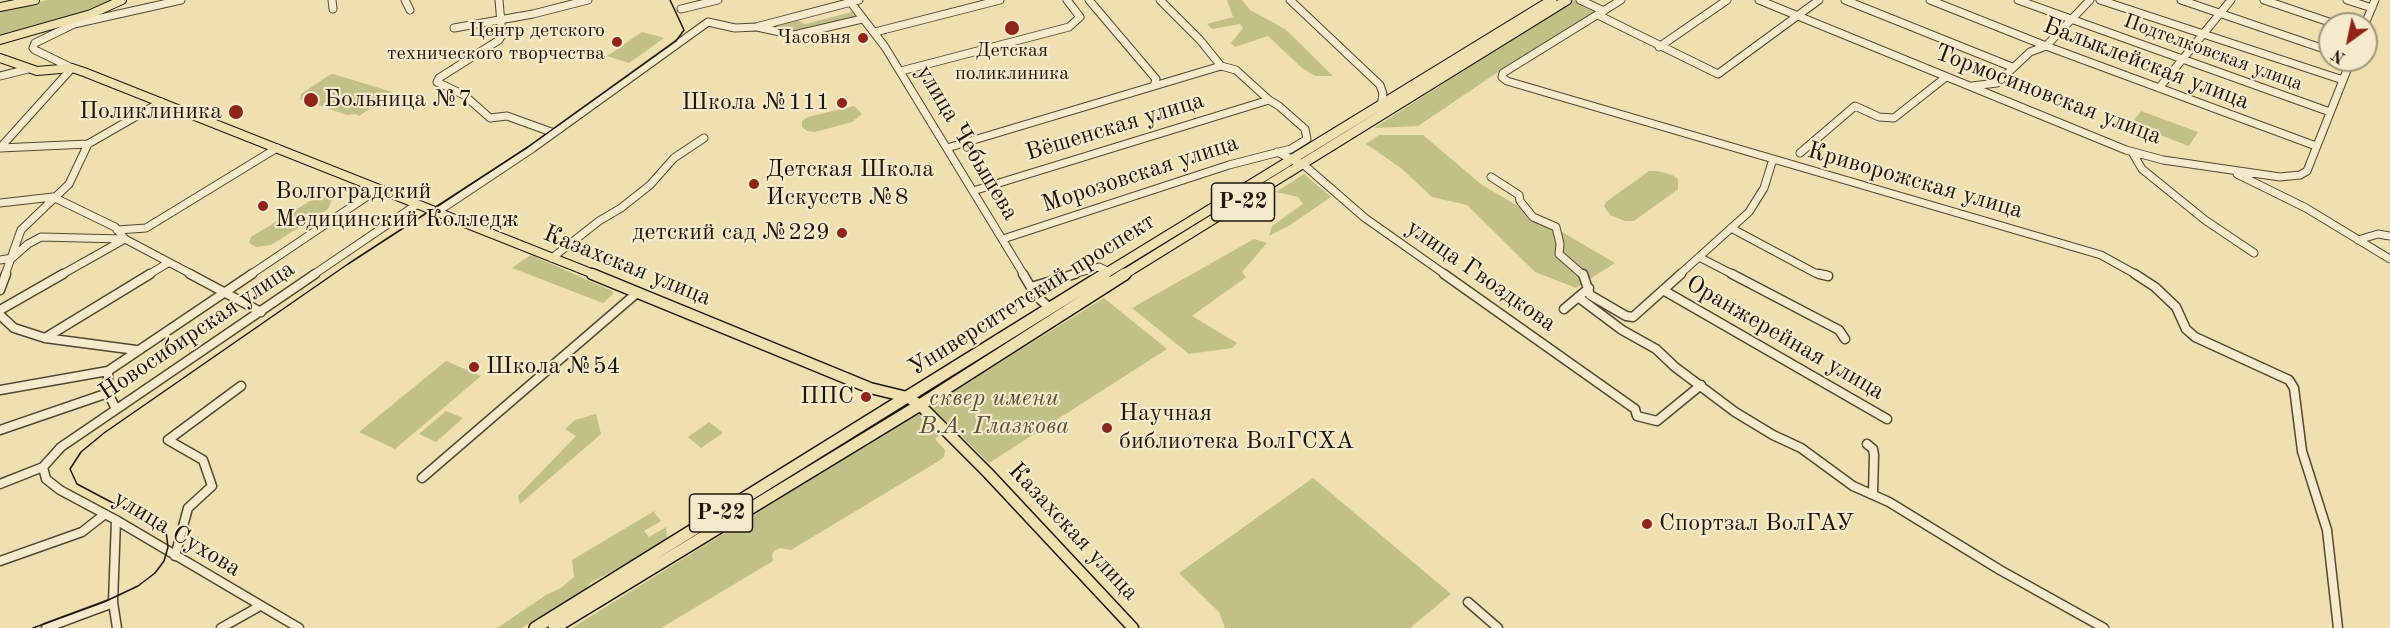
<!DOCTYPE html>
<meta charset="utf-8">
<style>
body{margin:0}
#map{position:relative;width:2390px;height:628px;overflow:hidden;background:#f0dfaf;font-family:"Old Standard TT",serif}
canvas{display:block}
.north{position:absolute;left:2318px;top:12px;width:60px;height:60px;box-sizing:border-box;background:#f5eacb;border:2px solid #9f957d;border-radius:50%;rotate:213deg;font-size:16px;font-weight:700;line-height:24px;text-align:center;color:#1d1509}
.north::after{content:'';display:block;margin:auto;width:21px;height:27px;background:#8f2418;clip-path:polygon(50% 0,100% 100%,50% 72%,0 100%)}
</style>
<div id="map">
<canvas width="2390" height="628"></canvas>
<div class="north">N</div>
</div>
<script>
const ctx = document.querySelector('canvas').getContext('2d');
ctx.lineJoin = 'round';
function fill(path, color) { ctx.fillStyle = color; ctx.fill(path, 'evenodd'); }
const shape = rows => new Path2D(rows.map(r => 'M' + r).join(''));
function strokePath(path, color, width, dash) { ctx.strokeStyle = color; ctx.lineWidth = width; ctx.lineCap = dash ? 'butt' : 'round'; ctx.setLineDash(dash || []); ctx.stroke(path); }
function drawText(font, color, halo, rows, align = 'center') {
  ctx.font = font + ' "Old Standard TT",serif'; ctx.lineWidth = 4.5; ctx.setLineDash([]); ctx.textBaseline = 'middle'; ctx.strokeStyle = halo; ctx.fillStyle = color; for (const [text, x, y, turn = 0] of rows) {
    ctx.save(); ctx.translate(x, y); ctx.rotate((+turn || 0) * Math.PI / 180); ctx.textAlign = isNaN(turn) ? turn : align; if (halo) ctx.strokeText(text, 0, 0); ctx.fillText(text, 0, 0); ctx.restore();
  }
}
fill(shape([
 [48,0,120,0,110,5,0,37,0,10],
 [1227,0,1242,0,1250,10,1285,29,1333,76,1315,76,1302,68,1268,36,1235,47,1231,43,1243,28,1240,24,1212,29,1207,24,1233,17],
 [1574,0,1599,12,1498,72,1418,126,1374,128],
 [852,12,862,19,796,34,769,27,793,18,805,24],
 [642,32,664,38,629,63,607,56],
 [331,74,333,74,392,92,387,98,359,116,355,114,347,115,300,99,301,94],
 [854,106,862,114,852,122,815,132,807,131,802,127,802,121,808,117],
 [2141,111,2198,132,2189,146,2131,124],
 [1379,135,1423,135,1482,185,1615,263,1576,288,1535,272,1467,205,1432,197,1401,168,1366,144],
 [1649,171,1657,171,1672,175,1678,179,1678,189,1634,221,1625,221,1610,215,1604,206,1606,202],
 [1304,174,1331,197,1290,225,1269,236,1272,226,1303,204,1298,197,1276,192],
 [323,197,332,200,328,209,271,245,256,247,249,243,251,237,310,201],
 [1254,239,1267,243,1242,272,1246,277,1192,316,1237,343,1232,348,1189,354,1132,308],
 [531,255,612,291,613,294,603,303,512,268],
 [1104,298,1167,349,989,463,930,406],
 [446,361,481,376,395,449,359,432],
 [446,411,463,418,436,442,419,434],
 [919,412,926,414,944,431,935,439,945,450,944,457,937,462,791,550,780,548,774,551,772,555,773,561,661,628,572,628],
 [596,414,601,434,520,504,518,496,576,436,565,429,575,420],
 [709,422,723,433,701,448,688,437],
 [1313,478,1451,594,1410,628,1225,628,1219,612,1179,573],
 [656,510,654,512,661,521,644,531,649,537,666,527,667,538,662,545,590,583,584,591,521,628,497,628,546,595,561,588,574,577,572,560]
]), '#c1c086');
const minorFar1 = shape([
 [332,0,333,9],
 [405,0,410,10],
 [499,0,502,35,499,40,439,78,437,82,464,95,490,118,507,116,554,133],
 [849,0,885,47,1024,275],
 [1089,0,1156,79,1154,86],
 [1290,0,1380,85,1383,94,1381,106],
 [1580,0,1604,11],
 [1621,0,1503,73,1502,77,1507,81,2101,255,2137,275],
 [1759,0,2126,150,2163,160,2280,177,2300,175,2307,171,2351,60],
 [1845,0,2012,67],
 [1930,0,2046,46,2316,146],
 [2018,0,2330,112],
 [2100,0,2343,80],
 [2181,0,2330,51],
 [2264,0,2335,24],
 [2347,0,2372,8],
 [681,9,718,0],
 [1598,15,1718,74,1819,0],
 [2365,24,2375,0],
 [757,27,794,35,862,19],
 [454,28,533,14,588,0],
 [875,32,1000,0],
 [1659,47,1727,0],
 [901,71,1069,27,1080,17,1067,0],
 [0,76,28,69],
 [1972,86,1997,83,2030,52,2046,46,2090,0],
 [2159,88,2231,0],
 [0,148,72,68,35,50,33,48,35,43,74,24,181,0],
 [0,148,88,144],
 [947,148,1221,66],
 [1277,152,1304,165,1365,218,1446,275],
 [2132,152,2142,169,2205,220,2254,253],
 [1800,153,1855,106,1879,117,1894,118,1946,77],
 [2237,174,2306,208,2390,259],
 [1491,177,1519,195,1520,201,1533,217,1556,227,1560,244,1559,254,1583,275],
 [973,191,1269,100],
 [53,197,115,227,125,239,193,275],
 [0,203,53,197],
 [437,212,533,148,708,22,735,28,756,27,859,0],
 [1731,228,1815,273,1826,275],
 [117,230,146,228,277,148],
 [1003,239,1229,165,1291,149,1307,139,1305,129,1279,106,1269,100,1236,70,1221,66,1200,40,1160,0],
 [2358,240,2378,234,2390,236],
 [1699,257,1734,275],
 [552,258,599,221,621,208,650,185,674,158,704,138],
 [0,260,12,258,28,244,41,237,123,239],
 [5,275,21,230,69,184,88,144,161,102],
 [61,275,125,239],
 [148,275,168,263],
 [250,275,378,189],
 [313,275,416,205],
 [1070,275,1099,267,1109,272],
 [1679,275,1749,212,1764,188,1773,159]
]);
const minor = shape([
 [190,274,261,312],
 [1023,274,1036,296,1050,308],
 [1444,274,1635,409,1637,416,1657,421,1701,385],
 [1583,274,1590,295,1626,316,1633,317,1681,274],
 [1732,274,1839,330,1845,339],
 [1819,274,1828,276],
 [2135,274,2155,287,2176,307,2186,329,2195,337,2289,380,2294,388,2302,451,2327,530,2338,628],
 [1031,287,1075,274],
 [0,290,6,274],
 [1663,290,1887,419],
 [1578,297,1622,330,1656,349,1675,367,1735,412,1773,435,1801,448,1853,486,1889,502,2000,570,2104,628],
 [1564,309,1589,288],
 [0,310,63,274],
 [0,315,14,328,45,338,136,350],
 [45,338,150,274],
 [108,371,108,393,116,409],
 [0,390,108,371,252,274],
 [0,430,108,393],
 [1867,444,1873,449,1874,455,1873,493],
 [43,467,46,479,60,490,116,520,299,628],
 [422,478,638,292],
 [0,484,43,467,61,447,315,274],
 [116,520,113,602,117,628],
 [175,556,188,508,212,486,203,460,168,440,241,386],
 [0,561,82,532,105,514],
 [1468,602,1498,628],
 [46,628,113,603],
 [221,628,260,606]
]);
const majorFar1 = shape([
 [0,7,35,0],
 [0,40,91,14,122,0],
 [0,58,37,71,72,68,84,72,596,275]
]);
const major = shape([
 [592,274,870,388,907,397,920,405,988,473,1133,628]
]);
const highwayFar1 = shape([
 [1103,275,1552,0],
 [1123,275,1567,0]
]);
const highway = shape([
 [535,628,1105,274],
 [554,628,920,405,1125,274]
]);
strokePath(minorFar1, '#524832', 9);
strokePath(minor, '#524832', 11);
strokePath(majorFar1, '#1d1509', 10);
strokePath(major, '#1d1509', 13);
strokePath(highwayFar1, '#1d1509', 11);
strokePath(highway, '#1d1509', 14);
strokePath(minorFar1, '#f5eacb', 7);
strokePath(minor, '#f5eacb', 8);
strokePath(majorFar1, '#f0dfaf', 8);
strokePath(major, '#f0dfaf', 10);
strokePath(highwayFar1, '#f0dfaf', 9);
strokePath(highway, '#f0dfaf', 11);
strokePath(shape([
 [33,628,104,602,138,586,155,573,164,561,168,547,166,531,77,484,70,469,81,452,104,433,348,264,528,147,676,41,684,30,670,0]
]), '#1d1509', 1.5);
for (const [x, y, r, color] of [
 [1012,28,8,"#8f2418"],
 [863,38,6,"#8f2418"],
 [617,42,6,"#8f2418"],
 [311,100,8,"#8f2418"],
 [842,103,6,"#8f2418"],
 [236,112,8,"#8f2418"],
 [754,184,6,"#8f2418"],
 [263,206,6,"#8f2418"],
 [842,233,6,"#8f2418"],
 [474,367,6,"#8f2418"],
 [866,397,6,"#8f2418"],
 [1107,428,6,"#8f2418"],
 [1647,524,6,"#8f2418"]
]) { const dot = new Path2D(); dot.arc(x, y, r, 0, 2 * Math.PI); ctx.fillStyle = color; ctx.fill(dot); strokePath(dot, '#f5eacb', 2); }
drawText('20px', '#1d1509', '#f5eacb', [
 ["Центр детского",605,31],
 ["технического творчества",605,54],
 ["Часовня",851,38],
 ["Детская",1012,51,"center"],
 ["поликлиника",1012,74,"center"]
], 'right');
drawText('20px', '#1d1509', '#f5eacb', [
 ["Подтелковская улица",2213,53,20]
]);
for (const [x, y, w] of [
 [1243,202,63],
 [721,513,63]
]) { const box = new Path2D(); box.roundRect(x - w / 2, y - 19, w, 38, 4.5); ctx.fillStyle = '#f5eacb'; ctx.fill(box); strokePath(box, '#1d1509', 1.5); }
drawText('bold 22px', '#1d1509', null, [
 ["Р-22",1243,202],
 ["Р-22",721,513]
]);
drawText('24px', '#1d1509', '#f5eacb', [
 ["Балыклейская улица",2146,64,21],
 ["Тормосиновская улица",2048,95,21],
 ["Вёшенская улица",1115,127,-17],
 ["улица Чебышева",967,143,59],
 ["Морозовская улица",1140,174,-18],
 ["Криворожская улица",1915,181,16],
 ["Казахская улица",627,266,22],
 ["улица Гвоздкова",1481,276,35],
 ["Университетский проспект",1032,295,-32],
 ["Новосибирская улица",197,331,-34],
 ["Оранжерейная улица",1785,338,30],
 ["Казахская улица",1073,532,47],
 ["улица Сухова",177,534,31]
]);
drawText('24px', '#1d1509', '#f5eacb', [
 ["Больница №7",324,100],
 ["Школа №111",830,103,"right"],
 ["Поликлиника",222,112,"right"],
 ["Детская Школа",766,170],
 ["Искусств №8",766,198],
 ["Волгоградский",275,192],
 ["Медицинский Колледж",275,220],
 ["детский сад №229",830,233,"right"],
 ["Школа №54",486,367],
 ["ППС",854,397,"right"],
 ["Научная",1119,414],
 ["библиотека ВолГСХА",1119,442],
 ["Спортзал ВолГАУ",1659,524]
], 'left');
drawText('italic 24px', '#565135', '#f5eacb', [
 ["сквер имени",994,399],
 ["В.А. Глазкова",994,427]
]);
</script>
